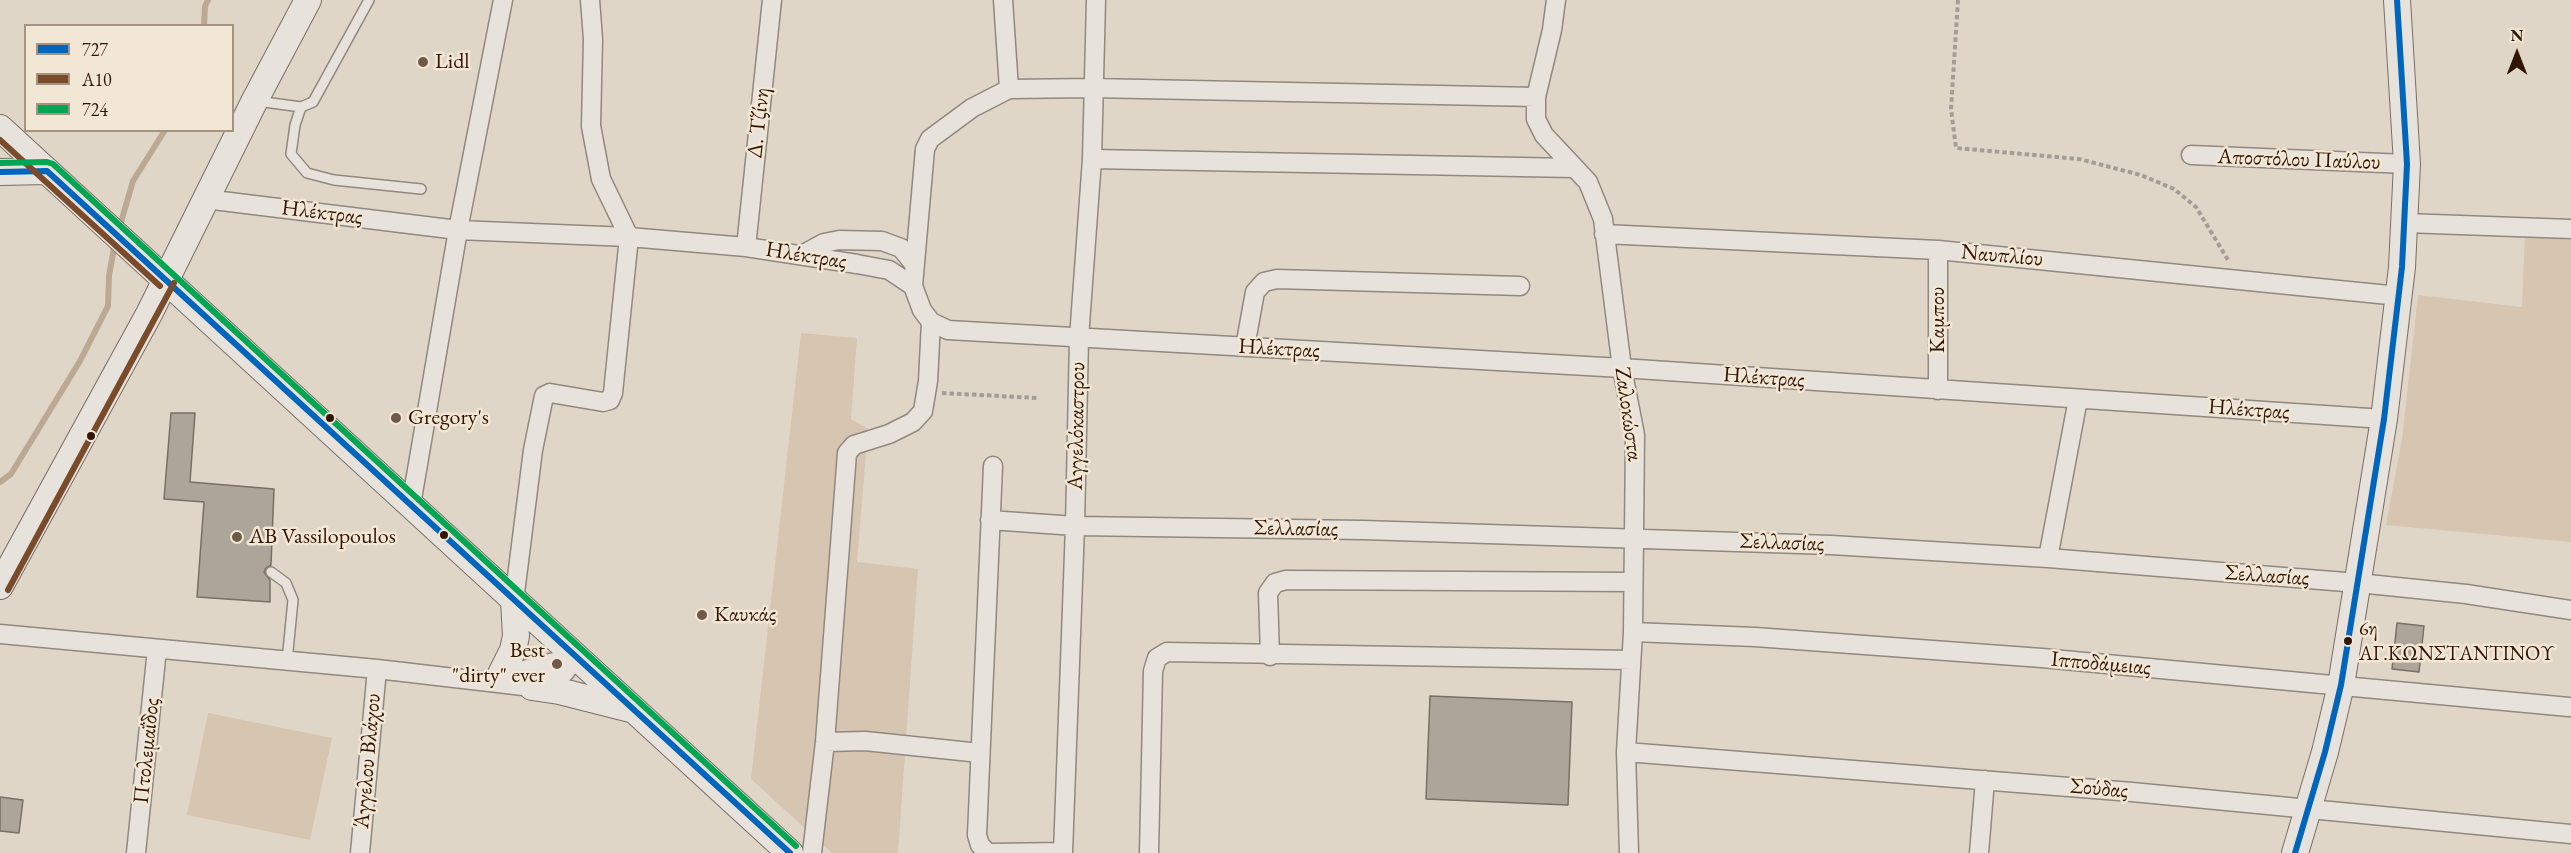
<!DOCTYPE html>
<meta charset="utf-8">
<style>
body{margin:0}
#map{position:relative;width:2571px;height:853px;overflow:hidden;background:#e0d6c8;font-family:"EB Garamond",serif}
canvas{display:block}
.legend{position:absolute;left:24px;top:24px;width:210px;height:108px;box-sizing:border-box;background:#f2e6d4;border:2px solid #a59381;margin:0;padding:8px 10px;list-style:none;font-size:18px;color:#321605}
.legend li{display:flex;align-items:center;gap:12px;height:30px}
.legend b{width:30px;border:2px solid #a59381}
.north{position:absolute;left:2487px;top:24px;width:60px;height:60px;-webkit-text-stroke:4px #f2e6d4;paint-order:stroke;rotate:0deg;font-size:16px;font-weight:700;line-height:24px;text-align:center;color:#321605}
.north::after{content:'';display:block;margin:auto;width:21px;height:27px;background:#321605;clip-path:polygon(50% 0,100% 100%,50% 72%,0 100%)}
</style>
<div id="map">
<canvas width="2571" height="853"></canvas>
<ul class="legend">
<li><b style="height:8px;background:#0065bd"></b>727</li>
<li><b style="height:8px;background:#7a4b2a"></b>Α10</li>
<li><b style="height:8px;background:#00a651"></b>724</li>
</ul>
<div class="north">N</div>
</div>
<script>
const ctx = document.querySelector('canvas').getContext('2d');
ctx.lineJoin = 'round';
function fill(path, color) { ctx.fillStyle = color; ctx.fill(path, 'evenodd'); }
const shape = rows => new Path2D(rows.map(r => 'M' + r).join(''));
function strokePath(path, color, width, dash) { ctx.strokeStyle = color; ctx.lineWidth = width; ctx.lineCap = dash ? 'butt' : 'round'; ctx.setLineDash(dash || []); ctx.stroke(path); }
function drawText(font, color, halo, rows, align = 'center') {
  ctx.font = font + ' "EB Garamond",serif'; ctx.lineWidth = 5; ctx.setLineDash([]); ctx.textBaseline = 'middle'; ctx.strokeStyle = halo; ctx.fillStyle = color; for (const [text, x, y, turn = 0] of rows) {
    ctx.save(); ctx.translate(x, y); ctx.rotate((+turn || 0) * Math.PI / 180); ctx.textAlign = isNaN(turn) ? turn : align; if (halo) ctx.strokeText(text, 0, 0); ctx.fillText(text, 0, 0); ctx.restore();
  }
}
fill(shape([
 [2525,235,2571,240,2571,542,2386,525,2402,439,2418,295,2522,307],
 [801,333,857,338,851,419,868,429,857,562,918,569,898,853,832,853,751,779],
 [208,713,332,738,310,840,187,815]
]), '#d5c5b1');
strokePath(shape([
 [204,26,205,6,208,0],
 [119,229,133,181,165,130],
 [0,482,11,474,80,361,108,306,109,276,115,242]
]), '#bca994', 6);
const building = shape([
 [171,413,195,413,190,482,274,489,271,565,266,568,264,572,270,580,270,602,197,597,204,502,164,499,171,413],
 [2397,623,2424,626,2419,672,2392,669,2397,623],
 [1430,696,1572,702,1568,805,1426,799,1430,696],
 [0,797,23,800,19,833,0,831,0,797]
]);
fill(building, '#ada49a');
strokePath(building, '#786f65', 1.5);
const lane = shape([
 [257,101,301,107,313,102,369,0],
 [301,107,295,125,291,154,307,173,334,180,421,189],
 [271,572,286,583,293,600,287,661]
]);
const street = shape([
 [1003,0,1009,89,1092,88,1536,97],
 [1556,0,1552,30,1536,97,1536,119,1544,135,1588,182,1603,219,1622,368,1635,435,1633,632,1626,752,1629,853],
 [2191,155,2407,164],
 [1092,159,1574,168],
 [205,199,458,230,629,237,746,247,857,264,889,270,913,286,922,310,931,322,948,330,1622,368,2384,419],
 [2405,223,2571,229],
 [1604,234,1938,250,2399,296],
 [746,247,772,0],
 [1938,250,1938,390],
 [802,255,824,243,839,240,882,241,901,248,914,264],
 [913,286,925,149,930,139,972,108,1009,89],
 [1245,347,1255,292,1264,282,1277,279,1520,286],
 [411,505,458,230,503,0],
 [990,520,1075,526,1363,530,1831,545,2048,558,2358,583,2466,594,2571,610],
 [2048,558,2078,399],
 [514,601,533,450,544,396,550,393,603,402,610,400,613,393,629,237,601,179,591,126,593,39,590,0],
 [1633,632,1755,637,2042,658,2569,707],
 [0,634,377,669,532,687,550,681,564,673,577,656],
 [1270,656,1268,593,1275,583,1286,580,1633,582],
 [494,678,577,656],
 [825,742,865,741,980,753],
 [1626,752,2132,792,2571,834],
 [136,853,157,649],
 [360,853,377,669],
 [812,853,825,742,847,453,854,445,889,434,913,422,923,411,928,381,931,322],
 [988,853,980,845,977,835,993,466],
 [989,853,1063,852],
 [1063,853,1075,526,1079,338,1092,159,1096,0],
 [1149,853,1153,671,1157,658,1167,652,1631,660],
 [1979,853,1985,780]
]);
const secondary = shape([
 [0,128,790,853],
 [0,172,47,171],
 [0,586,149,314,255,100,308,0],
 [500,676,513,650,516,636,514,601],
 [532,687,559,691,634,710],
 [2295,853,2325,752,2341,685,2384,419,2402,267,2407,164,2397,0]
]);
strokePath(lane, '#91887e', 12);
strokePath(street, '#91887e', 21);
strokePath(secondary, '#786f65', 28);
strokePath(shape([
 [1958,0,1951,109,1956,148,2079,159,2141,175,2174,189,2196,207,2228,260],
 [942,393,1037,398]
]), '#a49d96', 4, [4.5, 3]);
strokePath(lane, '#e7e2db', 9);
strokePath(street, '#e7e2db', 18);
strokePath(secondary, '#e7e2db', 26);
strokePath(shape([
 [0,172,47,171,790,853],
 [2295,853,2325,752,2341,685,2384,419,2402,267,2407,164,2397,0]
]), '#0065bd', 6);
strokePath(shape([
 [0,140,160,286],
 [8,590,174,283]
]), '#7a4b2a', 6);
strokePath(shape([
 [0,163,47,162,53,164,796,846]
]), '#00a651', 6);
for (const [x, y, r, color] of [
 [423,62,6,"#6f5949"],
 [330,418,5,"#321605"],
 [396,418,6,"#6f5949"],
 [91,436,5,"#321605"],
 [444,535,5,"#321605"],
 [237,537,6,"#6f5949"],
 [702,615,6,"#6f5949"],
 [2348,641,5,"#321605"],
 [557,664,6,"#6f5949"]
]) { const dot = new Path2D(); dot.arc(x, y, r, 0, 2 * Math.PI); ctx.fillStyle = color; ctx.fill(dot); strokePath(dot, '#f2e6d4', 2); }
drawText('20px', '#321605', '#f2e6d4', [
 ["6η",2359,630],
 ["ΑΓ.ΚΩΝΣΤΑΝΤΙΝΟΥ",2359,655]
], 'left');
drawText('22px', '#321605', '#f2e6d4', [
 ["Lidl",435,62],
 ["Gregory's",408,418],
 ["AB Vassilopoulos",249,537],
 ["Καυκάς",714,615],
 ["Best",545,651,"right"],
 ["\"dirty\" ever",545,676,"right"]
], 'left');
drawText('22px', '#321605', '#f2e6d4', [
 ["Δ. Τζίνη",759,123,-84],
 ["Αποστόλου Παύλου",2299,160,2],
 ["Ηλέκτρας",322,213,7],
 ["Ηλέκτρας",806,256,9],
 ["Ναυπλίου",2002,256,5],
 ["Καμπου",1938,320,-90],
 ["Ηλέκτρας",1279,349,3],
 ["Ηλέκτρας",1764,378,4],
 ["Ηλέκτρας",2249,410,4],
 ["Ζαλοκώστα",1628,414,82],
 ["Αγγελόκαστρου",1077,426,-89],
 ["Σελλασίας",1296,529,1],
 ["Σελλασίας",1782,543,2],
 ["Σελλασίας",2267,576,4],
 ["Ιπποδάμειας",2101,664,5],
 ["Πτολεμαΐδος",147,751,-84],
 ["Άγγελου Βλάχου",368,761,-85],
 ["Σούδας",2099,789,5]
]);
</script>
